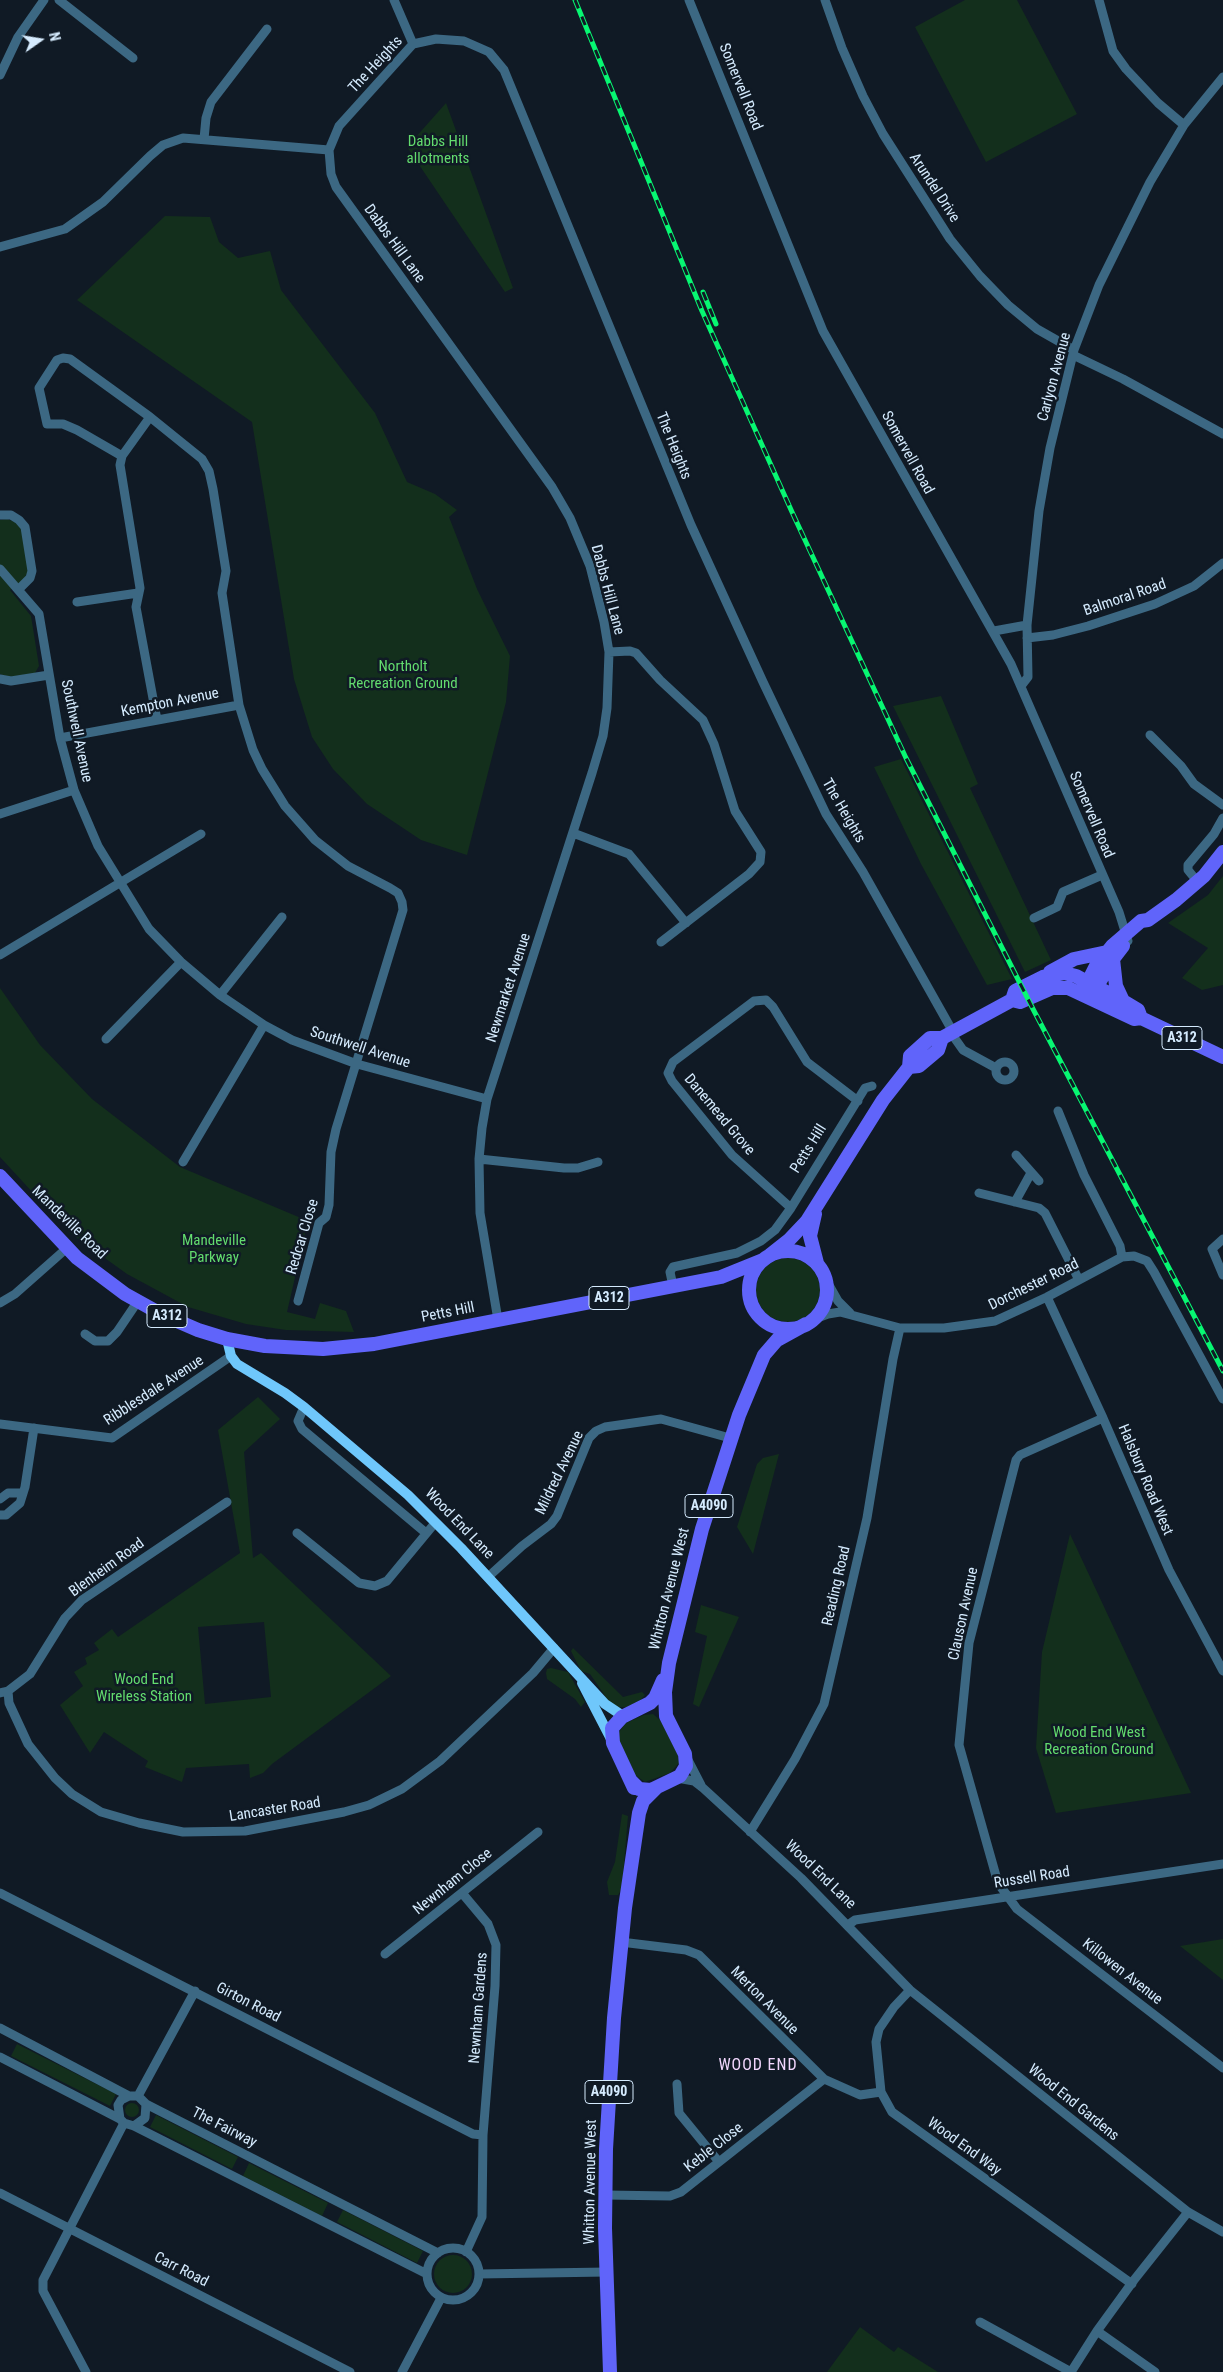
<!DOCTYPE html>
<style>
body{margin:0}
#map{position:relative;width:1223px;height:2372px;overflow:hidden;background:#101a25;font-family:"Roboto Condensed",sans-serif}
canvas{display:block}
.north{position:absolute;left:15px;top:15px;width:50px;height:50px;-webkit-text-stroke:4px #101a25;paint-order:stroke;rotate:77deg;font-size:14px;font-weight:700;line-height:20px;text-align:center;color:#d5ebfe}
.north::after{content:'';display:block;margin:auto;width:18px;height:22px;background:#d5ebfe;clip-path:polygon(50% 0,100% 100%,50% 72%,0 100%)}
</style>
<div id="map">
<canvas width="1223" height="2372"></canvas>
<div class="north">N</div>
</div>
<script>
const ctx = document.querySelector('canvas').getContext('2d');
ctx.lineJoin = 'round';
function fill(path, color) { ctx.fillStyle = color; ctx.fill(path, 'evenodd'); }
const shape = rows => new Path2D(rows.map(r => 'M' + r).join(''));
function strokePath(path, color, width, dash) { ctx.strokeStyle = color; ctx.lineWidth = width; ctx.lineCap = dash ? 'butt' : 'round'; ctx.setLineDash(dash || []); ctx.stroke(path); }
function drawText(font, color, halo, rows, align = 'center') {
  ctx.font = font + ' "Roboto Condensed",sans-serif'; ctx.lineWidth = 5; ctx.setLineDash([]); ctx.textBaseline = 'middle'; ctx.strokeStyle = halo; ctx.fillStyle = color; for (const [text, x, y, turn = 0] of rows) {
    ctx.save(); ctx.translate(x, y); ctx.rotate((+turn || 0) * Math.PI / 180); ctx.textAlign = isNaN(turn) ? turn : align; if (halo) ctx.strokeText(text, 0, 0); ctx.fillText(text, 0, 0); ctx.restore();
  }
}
fill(shape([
 [965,0,1017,0,1077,114,986,162,915,27],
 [446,103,513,288,505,292,407,147],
 [165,216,210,217,219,242,238,258,270,251,281,290,375,413,407,482,435,494,457,510,449,517,477,589,510,656,506,702,467,855,421,840,367,804,333,769,312,737,294,679,252,422,77,300],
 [7,519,15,522,22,530,29,571,22,581,10,590,31,616,39,666,35,673,10,677,0,674,0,520],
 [941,696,978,784,970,788,1051,960,1025,972,893,706],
 [901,759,1012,979,987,985,921,864,874,767],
 [1223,876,1223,985,1202,990,1182,978,1208,948,1168,923,1208,895],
 [0,988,40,1045,92,1099,180,1167,308,1221,287,1312,315,1319,320,1303,346,1311,354,1332,286,1330,246,1324,188,1307,127,1274,70,1233,0,1157],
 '756 1290a32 32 0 1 1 64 0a32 32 0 1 1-64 0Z',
 [258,1397,280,1419,244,1452,253,1558,261,1553,391,1676,272,1764,263,1773,250,1778,249,1764,186,1768,182,1782,145,1767,148,1761,104,1732,90,1753,60,1705,83,1686,74,1672,87,1664,85,1658,99,1650,94,1643,112,1629,118,1637,240,1553,218,1430],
 [264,1622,271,1697,205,1704,198,1627],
 [779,1454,753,1554,737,1527,757,1464,763,1458],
 [1070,1534,1191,1793,1056,1813,1036,1748,1042,1652],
 [701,1605,739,1617,699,1707,693,1704,707,1636,695,1632],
 [573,1648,623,1697,642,1692,645,1695,638,1703,627,1707,617,1707,610,1703,590,1674,581,1671,571,1651],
 [551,1668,568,1672,585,1702,581,1707,575,1699,547,1679,546,1673,547,1669],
 [653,1714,662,1722,678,1755,679,1763,670,1773,645,1782,635,1775,619,1741,619,1732,626,1723,644,1715],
 [622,1814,628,1816,622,1888,618,1895,609,1895,607,1882,615,1862],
 [1223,1939,1223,1980,1180,1946],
 [17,2044,116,2094,110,2106,11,2056],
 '125 2110a7 7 0 1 1 14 0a7 7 0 1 1-14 0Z',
 [156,2115,238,2157,232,2169,150,2127],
 [249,2163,328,2203,322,2216,243,2176],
 [343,2210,423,2251,417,2263,337,2222],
 '434 2274a19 19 0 1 1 38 0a19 19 0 1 1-38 0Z',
 [860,2327,894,2352,898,2347,938,2372,827,2372]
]), '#132f1c');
strokePath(shape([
 [59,0,133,58],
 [394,0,413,44],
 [689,0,823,331,1011,664,1119,912,1128,941],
 [825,0,842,48,863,96,883,134,950,239,980,276,1008,305,1037,329,1074,350],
 [1099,0,1113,51,1126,69,1158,103,1184,125],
 [0,75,18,37,44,0],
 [204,139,206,118,211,102,267,29],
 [329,150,339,126,413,44,436,39,464,41,489,52,504,70,691,525,763,682,826,814,863,872,953,1032],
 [0,247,65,229,103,202,150,156,163,145,183,138,329,150,331,174,336,187,552,487,570,518,590,566,604,622,609,652,607,708,603,736,592,773,487,1099,482,1128,479,1159,480,1213,498,1320],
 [1073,355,1123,379,1223,434],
 [150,417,122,456,120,465,140,588,136,607,157,720],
 [122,456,77,430,63,424,47,424,39,388,57,360,63,358,70,359,150,417,202,459,209,471,213,489,226,571,222,593,239,705,253,750,262,769,285,806,315,840,348,866,390,888,398,893,402,902,403,910,336,1129,331,1152,329,1205,326,1217,319,1223,298,1301],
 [0,515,11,515,19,520,25,527,32,571,30,578,19,589],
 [0,569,39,614,60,738,74,790,98,846,149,929,181,962,220,995,264,1025,292,1040,357,1064,487,1099],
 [77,602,138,593],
 [994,631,1027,625],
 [1027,638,1053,635,1088,626,1155,604,1194,586,1223,563],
 [609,652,630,651,636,653,660,680,703,720,714,744,735,811,761,852,760,862,749,874,661,942],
 [0,679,11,681,49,675],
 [1021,686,1028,677,1027,625,1039,511,1050,448,1074,350,1099,285,1150,182,1184,125,1223,77],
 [1150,735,1181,766,1194,784,1223,805],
 [60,738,239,705],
 [0,814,74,790],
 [573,833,629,854,686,923],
 [1197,881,1188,870,1188,865,1214,834,1223,818],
 [1034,918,1057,907,1063,892,1102,875],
 [0,955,201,834],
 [220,995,282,917],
 [951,1033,963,1050,996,1068],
 [106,1039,181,962],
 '996 1071a9 9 0 1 1 18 0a9 9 0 1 1-18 0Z',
 [1058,1111,1084,1175,1120,1246,1122,1257],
 [1016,1155,1039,1181],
 [479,1159,564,1168,578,1168,598,1162],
 [183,1162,264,1025],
 [979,1193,1039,1208,1045,1213,1079,1280],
 [1015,1202,1031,1173],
 [791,1208,732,1155,672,1081,668,1073,673,1062,754,1001,766,1000,773,1007,807,1062,858,1101],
 [1223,1239,1212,1249,1223,1275],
 [825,1278,838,1301,850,1313],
 [673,1286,670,1272,673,1267,737,1253,761,1241,775,1230,791,1208,865,1088,872,1086],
 [1047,1297,1103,1418,1169,1570,1223,1671],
 [0,1303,15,1294,67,1248],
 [812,1320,828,1314,840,1312,900,1328,944,1328,995,1321,1047,1297,1122,1257,1134,1256,1147,1261,1154,1272,1223,1399],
 [85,1334,95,1341,108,1341,117,1332,138,1301],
 [304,1407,298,1421,302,1429,426,1533],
 [1103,1418,1020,1455,1016,1460,969,1643,959,1745,998,1883,1017,1909,1223,2068],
 [0,1424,112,1438,231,1356],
 [0,1499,8,1493,23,1493],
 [0,1515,6,1515,20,1503,25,1487,34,1428],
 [297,1533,359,1583,375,1586,387,1581,435,1523],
 [488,1577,522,1546,551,1524,557,1516,589,1438,596,1431,605,1427,661,1419,730,1438],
 [8,1691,9,1703,28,1744,55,1778,72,1794,101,1812,139,1823,183,1832,245,1831,344,1812,369,1805,402,1789,440,1761,533,1673,554,1648],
 [0,1693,8,1691,30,1674,65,1618,82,1600,227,1502],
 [687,1758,701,1785],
 [677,1778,694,1781,703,1788,801,1878,910,1990,1188,2212,1223,2232],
 [750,1832,795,1759,824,1704,867,1518,893,1359,900,1328],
 [0,1893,473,2134,483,2135],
 [462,1893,488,1924,496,1945,495,1986,483,2135,482,2217,466,2252],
 [848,1925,855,1920,1223,1864],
 [621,1942,686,1950,699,1955,824,2079,860,2095,881,2092],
 [385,1954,538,1832],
 [910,1990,894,2007,879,2029,876,2042,881,2092,892,2112,1132,2284],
 [0,2028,129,2096,138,2096,146,2104,438,2253],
 [0,2057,120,2119,124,2123,134,2126,427,2274],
 [677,2084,679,2113,719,2162],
 [138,2096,195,1991],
 [120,2119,118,2105,121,2100,129,2096],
 [134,2126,145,2118,146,2104],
 [0,2193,350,2372],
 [606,2195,670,2196,681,2192,824,2079],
 '427 2274a26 26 0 1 1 52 0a26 26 0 1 1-52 0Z',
 [479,2274,607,2272],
 [980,2322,1071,2372],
 [1097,2331,1155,2372],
 [86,2372,43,2291,43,2280,124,2123],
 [402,2372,441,2298],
 [1071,2372,1097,2331,1134,2280,1188,2212]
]), '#3c6883', 9);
strokePath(shape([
 [227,1339,231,1356,237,1364,285,1393,304,1407,408,1495,461,1548,605,1704,620,1714,629,1714],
 [582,1683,611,1739]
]), '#6fc7fb', 10);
strokePath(shape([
 [1113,959,1116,986,1123,1001],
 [1050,972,1074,959,1107,952],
 [1093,993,1113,959,1123,946],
 [1082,994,1096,966,1112,946,1141,921,1148,920,1176,900,1204,876,1223,852],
 [1012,1000,1020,1002,1052,988,1068,988,1134,1019,1141,1018,1223,1057],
 [1012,1000,1015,991,1043,977,1064,973,1076,976,1123,1001,1138,1010,1141,1018],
 [909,1067,919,1066,938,1050,942,1038],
 [0,1176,77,1258,125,1294,161,1314,198,1330,227,1339,265,1346,323,1349,374,1344,721,1277,763,1260],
 [815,1214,810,1236,817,1263],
 '749 1290a39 39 0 1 1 78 0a39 39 0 1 1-78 0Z',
 [770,1255,789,1240,807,1221,883,1100,909,1067,910,1056,930,1038,942,1038,1012,1000],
 [631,1781,639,1789,651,1790,680,1776,686,1766,685,1754,666,1716,665,1692,669,1663,702,1529,739,1415,764,1355,777,1340,806,1324],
 [634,1788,613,1743,612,1728,622,1717,650,1703,655,1698,663,1680],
 [610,2372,605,2228,606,2149,614,2018,625,1908,639,1813,643,1801,656,1788]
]), '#6064fa', 14);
const rail = shape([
 [575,0,702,311,792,512,906,758,1033,1009,1223,1371],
 [703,292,716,324]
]);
strokePath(rail, '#07f772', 5);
strokePath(rail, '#101a25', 3, [9]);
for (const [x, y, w] of [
 [1182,1038,40],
 [609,1298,40],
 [167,1316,40],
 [709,1506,48],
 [609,2092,48]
]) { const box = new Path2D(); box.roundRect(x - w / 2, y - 11.5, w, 23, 4); ctx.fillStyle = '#101a25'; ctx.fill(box); strokePath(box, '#d5ebfe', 1); }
drawText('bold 14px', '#d5ebfe', null, [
 ["A312",1182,1038],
 ["A312",609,1298],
 ["A312",167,1316],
 ["A4090",709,1506],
 ["A4090",609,2092]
]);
drawText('15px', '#d5ebfe', '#101a25', [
 ["The Heights",376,65,-47],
 ["Somervell Road",740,87,68],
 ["Arundel Drive",934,188,57],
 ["Dabbs Hill Lane",394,244,54],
 ["Carlyon Avenue",1055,377,-75],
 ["The Heights",673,446,68],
 ["Somervell Road",907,453,61],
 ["Dabbs Hill Lane",607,590,75],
 ["Balmoral Road",1125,598,-19],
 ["Kempton Avenue",170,703,-11],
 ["Southwell Avenue",76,731,78],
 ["The Heights",843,811,60],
 ["Somervell Road",1091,815,67],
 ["Newmarket Avenue",509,988,-72],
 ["Southwell Avenue",360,1048,18],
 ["Danemead Grove",719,1115,50],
 ["Petts Hill",809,1149,-58],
 ["Mandeville Road",69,1223,44],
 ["Redcar Close",303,1237,-73],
 ["Dorchester Road",1034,1285,-26],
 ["Petts Hill",448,1313,-11],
 ["Ribblesdale Avenue",154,1391,-33],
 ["Mildred Avenue",560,1473,-64],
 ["Halsbury Road West",1145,1480,67],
 ["Wood End Lane",459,1524,46],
 ["Blenheim Road",107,1568,-36],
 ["Reading Road",837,1586,-77],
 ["Whitton Avenue West",670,1589,-76],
 ["Clauson Avenue",964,1614,-78],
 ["Lancaster Road",275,1810,-9],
 ["Wood End Lane",820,1875,44],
 ["Russell Road",1032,1878,-9],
 ["Newnham Close",453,1882,-39],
 ["Killowen Avenue",1122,1972,38],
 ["Merton Avenue",764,2001,45],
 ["Girton Road",248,2003,27],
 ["Newnham Gardens",479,2008,-86],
 ["Wood End Gardens",1073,2103,39],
 ["The Fairway",224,2128,27],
 ["Wood End Way",964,2147,36],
 ["Keble Close",714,2148,-38],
 ["Whitton Avenue West",591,2182,-89],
 ["Carr Road",181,2270,27]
]);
drawText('15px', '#63dc6e', '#101a25', [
 ["Dabbs Hill",438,142],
 ["allotments",438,159],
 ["Northolt",403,667],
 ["Recreation Ground",403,684],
 ["Mandeville",214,1241],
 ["Parkway",214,1258],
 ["Wood End",144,1680],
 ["Wireless Station",144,1697],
 ["Wood End West",1099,1733],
 ["Recreation Ground",1099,1750]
]);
ctx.letterSpacing = '1px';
drawText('16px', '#f2d7fe', '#101a25', [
 ["WOOD END",758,2066]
]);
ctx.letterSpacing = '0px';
</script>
